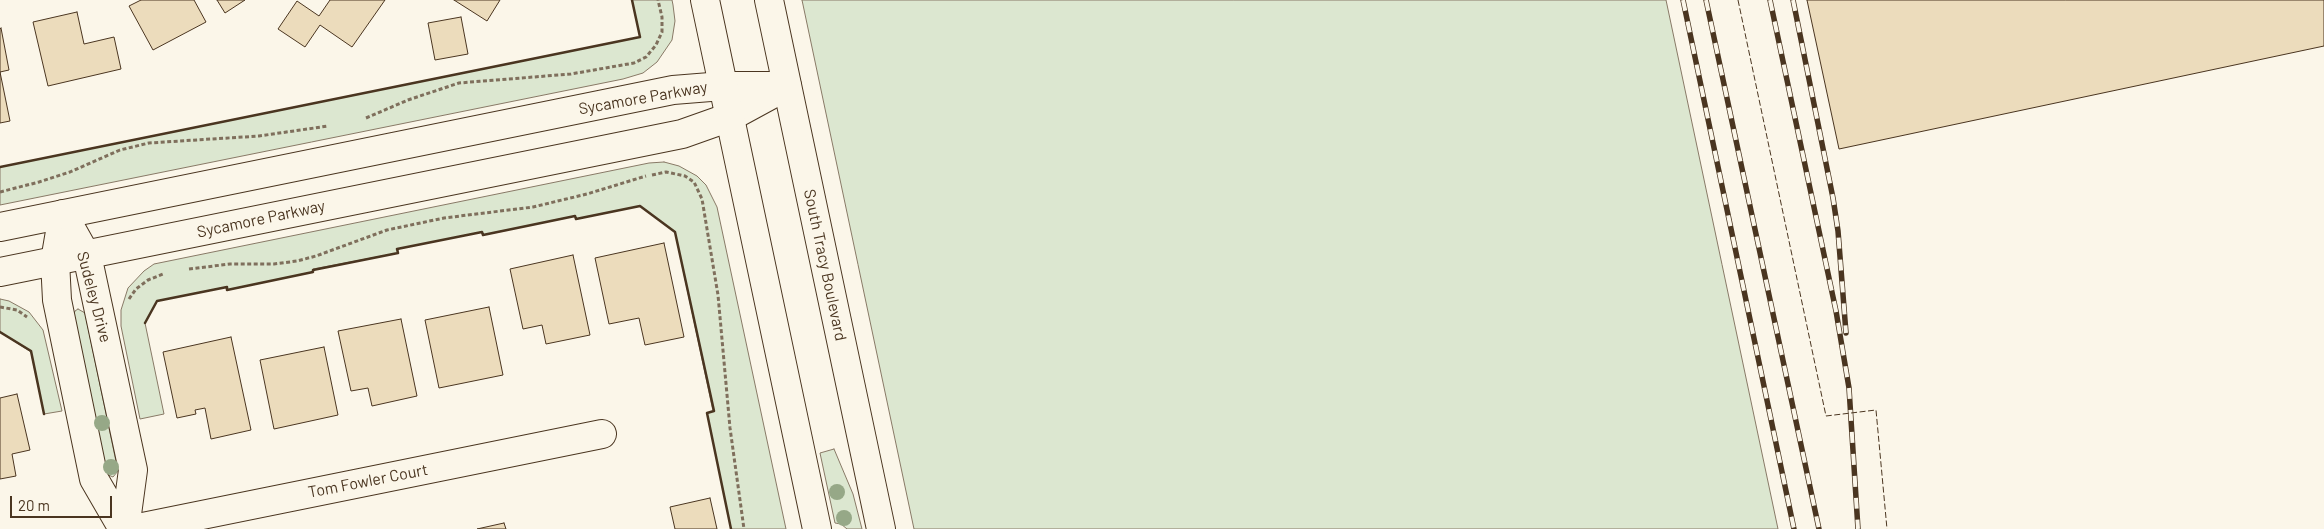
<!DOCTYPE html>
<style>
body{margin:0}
#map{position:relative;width:2324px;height:529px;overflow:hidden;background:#fbf6e9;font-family:Barlow,sans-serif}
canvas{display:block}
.scale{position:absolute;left:10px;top:496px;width:102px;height:22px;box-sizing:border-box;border:2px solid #4a3520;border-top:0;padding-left:6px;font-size:15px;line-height:18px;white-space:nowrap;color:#4a3520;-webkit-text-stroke:4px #fbf6e9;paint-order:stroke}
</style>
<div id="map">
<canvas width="2324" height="529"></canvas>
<div class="scale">20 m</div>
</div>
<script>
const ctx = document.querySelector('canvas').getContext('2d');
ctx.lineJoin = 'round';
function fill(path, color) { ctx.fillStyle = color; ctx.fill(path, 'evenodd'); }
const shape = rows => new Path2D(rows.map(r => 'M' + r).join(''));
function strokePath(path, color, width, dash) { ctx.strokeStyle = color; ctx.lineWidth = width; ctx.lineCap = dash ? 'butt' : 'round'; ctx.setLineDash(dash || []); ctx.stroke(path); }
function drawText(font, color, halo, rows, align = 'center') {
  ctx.font = font + ' Barlow,sans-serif'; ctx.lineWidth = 4; ctx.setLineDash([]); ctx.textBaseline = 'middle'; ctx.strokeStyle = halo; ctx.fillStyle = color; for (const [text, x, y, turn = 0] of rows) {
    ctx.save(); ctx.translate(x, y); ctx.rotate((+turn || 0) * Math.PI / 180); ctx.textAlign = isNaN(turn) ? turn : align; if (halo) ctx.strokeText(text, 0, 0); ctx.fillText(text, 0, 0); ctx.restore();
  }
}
const green = shape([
 [632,0,672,0,673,5,675,21,672,40,657,62,643,73,623,79,0,205,0,167,640,37,632,0],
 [802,0,1666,0,1778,529,914,529,802,0],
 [664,162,679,166,697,176,706,185,717,207,786,529,731,529,707,413,713,411,675,232,640,206,576,219,575,216,483,235,481,232,398,249,398,253,313,269,313,272,227,290,226,287,157,301,145,323,164,414,140,419,121,326,121,310,128,288,144,271,154,264,649,163,664,162],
 [0,299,9,301,29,312,43,330,62,411,44,414,31,352,0,332,0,299],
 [78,309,85,313,118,471,113,477,106,474,73,316,75,311,78,309],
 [834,449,853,494,862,529,847,529,841,524,835,523,820,453,834,449]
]);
fill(green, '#dce7d0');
strokePath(green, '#887966', 1);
const building = shape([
 [141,0,194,0,206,22,153,50,129,6,141,0],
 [217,0,245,0,225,13,217,0],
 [330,0,385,0,352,47,320,25,305,47,278,29,297,1,319,16,330,0],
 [454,0,500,0,487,21,454,0],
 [1807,0,2324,0,2324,46,1839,149,1807,0],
 [77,12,84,44,114,37,121,69,48,86,33,22,77,12],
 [461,17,468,54,435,60,428,23,461,17],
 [1,28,9,70,0,72,10,121,0,123,0,29,1,28],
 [664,243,684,337,645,345,639,318,609,324,595,258,664,243],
 [573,255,590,335,546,344,542,325,523,329,510,269,573,255],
 [489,307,503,375,439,388,425,320,489,307],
 [401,319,417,396,372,406,368,388,351,391,338,331,401,319],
 [231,337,251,430,211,439,205,408,195,410,196,414,177,418,163,352,231,337],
 [324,347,338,415,274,429,260,360,324,347],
 [17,394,30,450,12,454,16,476,0,479,0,398,17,394],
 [710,498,717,529,675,529,670,507,710,498],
 [504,523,506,529,477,529,504,523]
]);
fill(building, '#ecdcbc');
strokePath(building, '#4a3520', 1);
const street = shape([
 [63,214,55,261,57,300,94,479,123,529],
 [63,214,86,255,90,269,133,470,125,529],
 [133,529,602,434]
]);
const secondary = shape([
 [0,227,673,90,723,86,785,86],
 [0,272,682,134,730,117,787,86]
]);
const primary = shape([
 [705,0,817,529],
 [769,0,881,529]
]);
strokePath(street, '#4a3520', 30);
strokePath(secondary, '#4a3520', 30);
strokePath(primary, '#4a3520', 30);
strokePath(shape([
 [366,118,408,100,459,83,571,74,634,63,646,57,656,45,662,32,662,17,658,0],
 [652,175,666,172,685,176,694,182,702,199,718,295,730,428,744,529],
 [0,192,39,182,70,172,120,150,149,143,259,136,328,126],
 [189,269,230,264,274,264,297,261,316,256,387,230,444,218,533,207,587,194,646,176],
 [129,299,136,289,148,280,163,274],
 [0,307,17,310,27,317]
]), '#7f6f5c', 3, [4, 2.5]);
strokePath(street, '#fbf6e9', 28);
strokePath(secondary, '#fbf6e9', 28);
strokePath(primary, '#fbf6e9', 28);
const rail = shape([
 [1683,0,1794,529],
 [1706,0,1819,529],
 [1770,0,1836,311,1849,388,1858,529],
 [1793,0,1833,198,1838,231,1846,333]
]);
strokePath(rail, '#4a3520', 5.5);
strokePath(rail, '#fbf6e9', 4, [11]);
strokePath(shape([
 [1738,0,1826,416,1876,410,1887,529]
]), '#4a3520', 1, [6, 2.5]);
strokePath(shape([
 [0,167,640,37,632,0],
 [145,323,157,301,227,287,227,290,313,272,313,270,398,253,397,249,482,232,483,235,575,216,576,219,640,206,675,232,714,411,707,413,731,529],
 [0,332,31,351,44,414]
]), '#4a3520', 2.5);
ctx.fillStyle = '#96a887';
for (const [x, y] of [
 [102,423],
 [111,467],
 [837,492],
 [844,518]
]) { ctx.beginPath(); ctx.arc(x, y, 8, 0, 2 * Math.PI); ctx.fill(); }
drawText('16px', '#4a3520', '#fbf6e9', [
 ["Sycamore Parkway",643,98,-10],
 ["Sycamore Parkway",261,219,-12],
 ["South Tracy Boulevard",825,265,78],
 ["Sudeley Drive",94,297,75],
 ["Tom Fowler Court",368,481,-11]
]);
</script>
